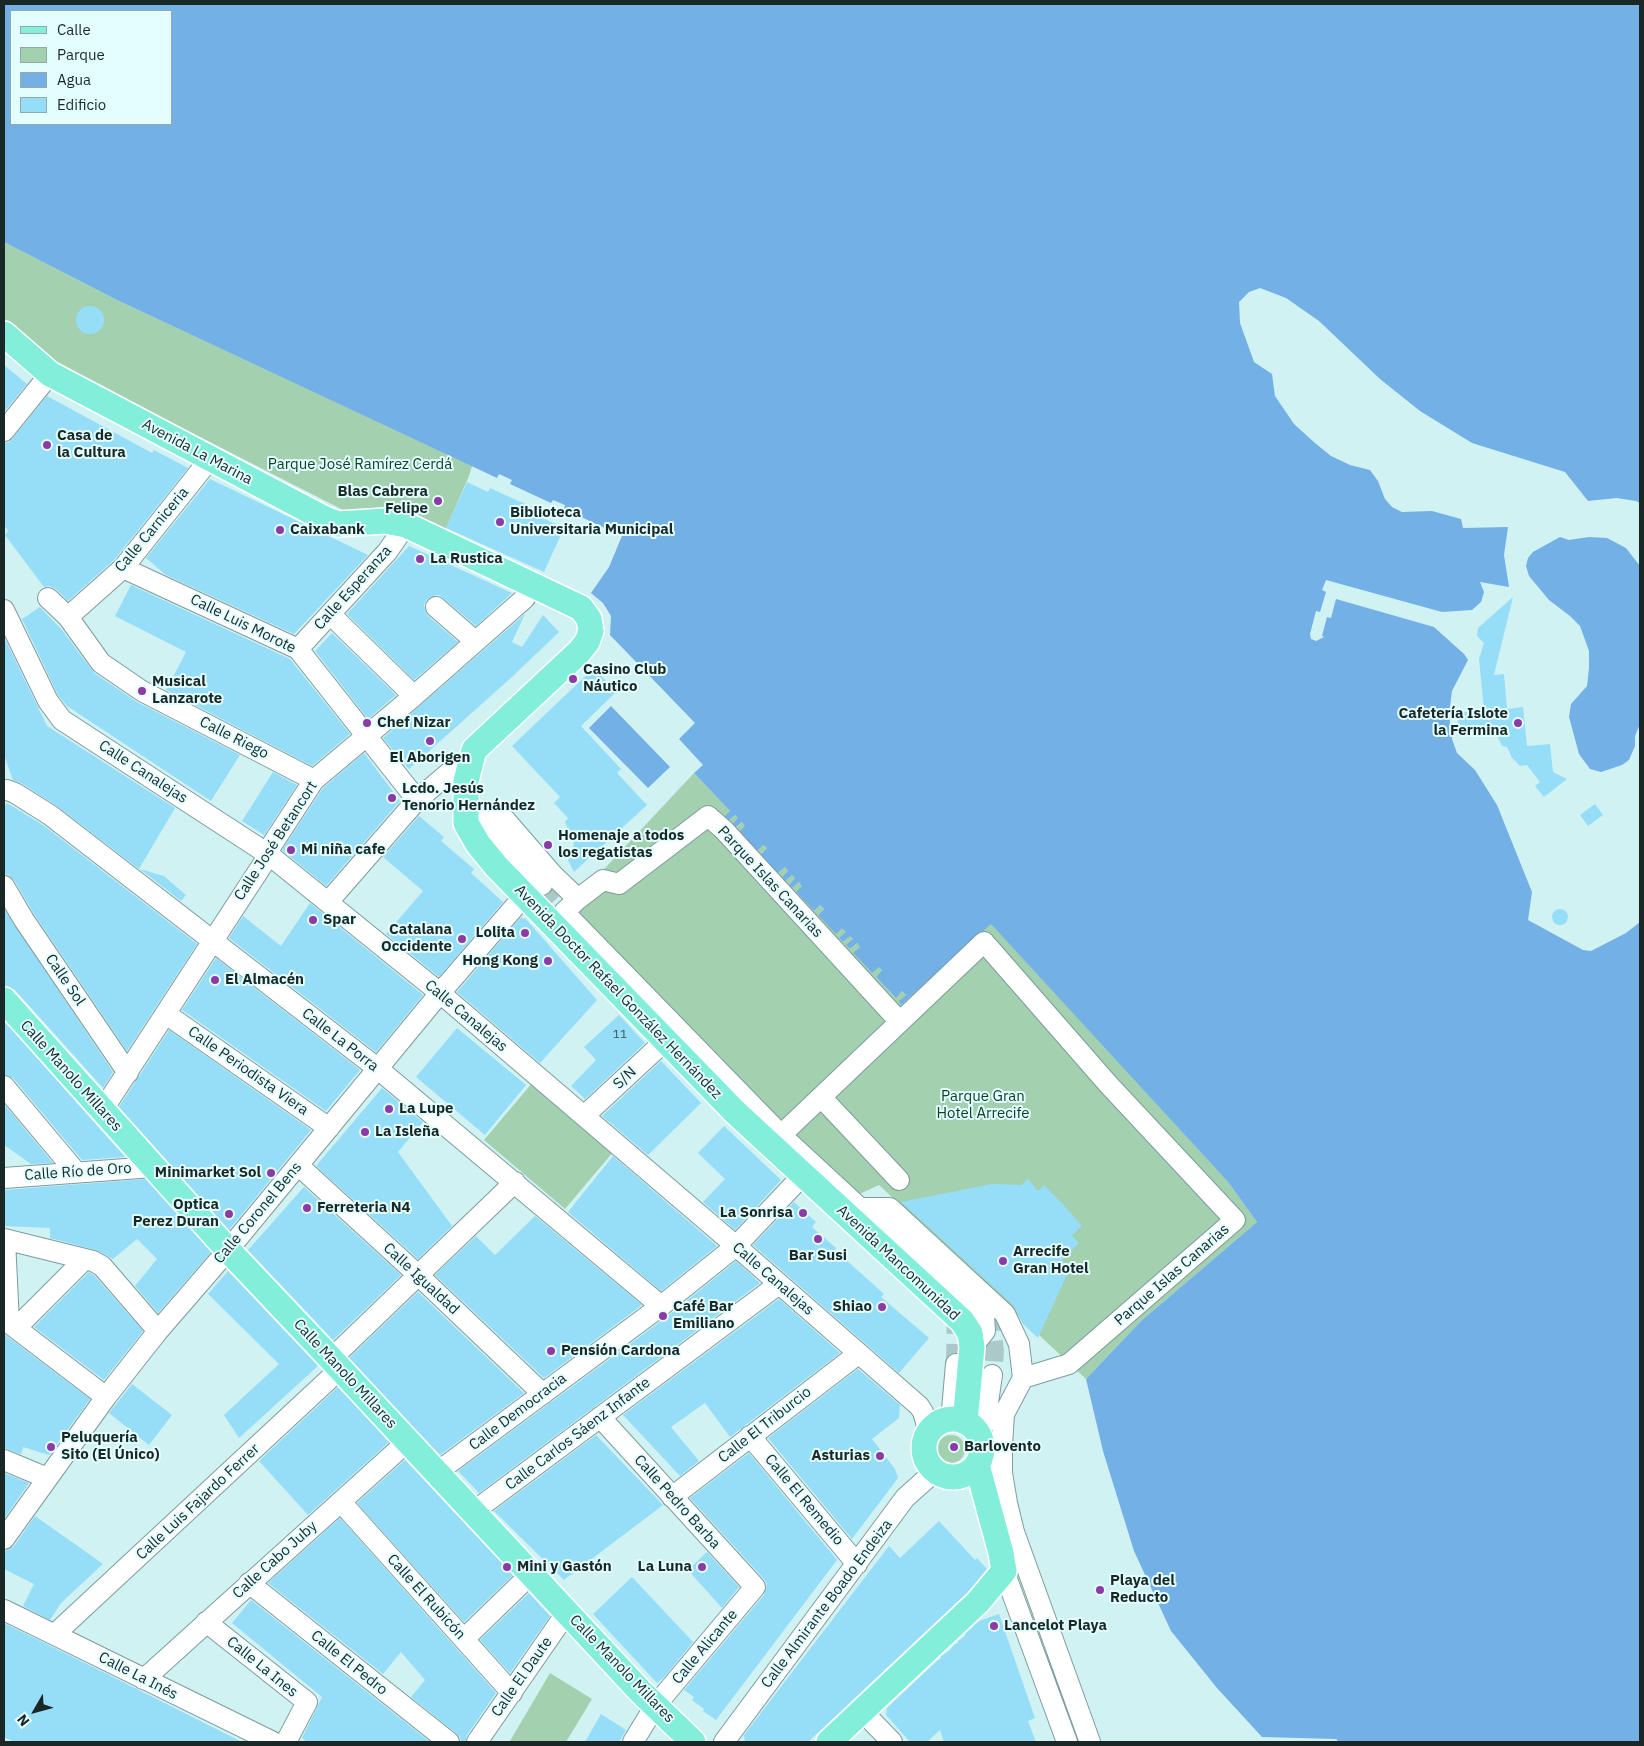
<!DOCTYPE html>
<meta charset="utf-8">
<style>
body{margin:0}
#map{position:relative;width:1644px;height:1746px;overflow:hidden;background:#d1f2f3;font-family:"IBM Plex Sans",sans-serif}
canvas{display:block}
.frame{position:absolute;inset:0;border:5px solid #1a2727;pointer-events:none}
.legend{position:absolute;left:10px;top:10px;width:162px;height:115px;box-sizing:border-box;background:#e3feff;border:1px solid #93a8a9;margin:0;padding:6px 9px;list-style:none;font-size:15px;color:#1a2727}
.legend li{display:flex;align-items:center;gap:10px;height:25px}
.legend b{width:25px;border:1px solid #93a8a9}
.north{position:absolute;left:10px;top:1686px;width:50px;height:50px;-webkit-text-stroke:4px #e3feff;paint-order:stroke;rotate:232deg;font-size:14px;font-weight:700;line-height:20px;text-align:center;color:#1a2727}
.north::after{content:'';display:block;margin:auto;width:18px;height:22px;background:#1a2727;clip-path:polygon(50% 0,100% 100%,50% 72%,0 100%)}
</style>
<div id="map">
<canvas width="1644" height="1746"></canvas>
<div class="frame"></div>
<ul class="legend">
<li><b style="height:6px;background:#83efdb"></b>Calle</li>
<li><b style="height:14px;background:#a3d1af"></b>Parque</li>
<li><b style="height:14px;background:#73b0e5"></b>Agua</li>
<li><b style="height:14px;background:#96ddf8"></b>Edificio</li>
</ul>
<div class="north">N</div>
</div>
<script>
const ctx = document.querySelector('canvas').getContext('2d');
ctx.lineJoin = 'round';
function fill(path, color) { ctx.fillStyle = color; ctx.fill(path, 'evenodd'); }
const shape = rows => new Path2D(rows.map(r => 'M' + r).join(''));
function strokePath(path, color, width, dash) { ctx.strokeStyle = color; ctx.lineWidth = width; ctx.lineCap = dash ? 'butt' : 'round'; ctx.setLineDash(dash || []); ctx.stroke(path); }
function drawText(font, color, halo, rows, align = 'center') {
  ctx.font = font + ' "IBM Plex Sans",sans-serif'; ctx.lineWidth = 4; ctx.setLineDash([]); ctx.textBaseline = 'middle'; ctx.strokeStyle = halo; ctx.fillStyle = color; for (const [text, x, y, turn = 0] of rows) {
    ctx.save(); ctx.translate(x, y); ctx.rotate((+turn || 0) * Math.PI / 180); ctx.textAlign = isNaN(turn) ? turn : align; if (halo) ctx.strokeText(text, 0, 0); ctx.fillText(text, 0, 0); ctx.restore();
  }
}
fill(shape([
 [4,242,117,300,472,466,469,476,444,533,343,510,51,361,4,324],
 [694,773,730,811,728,821,735,815,739,818,736,828,742,822,746,826,739,832,756,851,763,844,767,848,760,855,778,873,785,867,788,871,782,878,785,880,792,875,795,878,789,885,792,888,799,882,803,886,796,892,814,911,820,905,824,909,818,915,843,928,846,932,840,939,843,942,850,935,853,939,847,945,850,949,857,943,860,947,854,953,879,966,882,970,876,977,895,997,902,991,906,995,900,1001,901,1005,991,923,1228,1182,1257,1222,1141,1321,1086,1379,879,1185,853,1197,564,912],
 [533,1082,614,1151,565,1209,484,1140],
 '937 1449a14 14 0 1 1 28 0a14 14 0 1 1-28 0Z',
 [550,1673,592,1699,566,1742,512,1742,510,1741]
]), '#a3d1af');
fill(shape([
 [4,4,1640,4,1640,503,1636,501,1617,498,1588,501,1565,472,1472,443,1420,411,1380,379,1319,321,1286,298,1260,288,1249,292,1239,302,1240,323,1254,362,1272,374,1275,396,1294,424,1315,443,1331,456,1350,465,1370,470,1378,481,1385,499,1392,507,1402,512,1432,511,1461,519,1463,528,1508,527,1504,555,1509,587,1480,582,1484,592,1481,602,1472,610,1442,612,1326,580,1322,590,1326,592,1320,612,1316,611,1310,634,1311,639,1316,641,1324,637,1322,636,1327,617,1331,618,1336,599,1434,627,1464,654,1468,660,1452,691,1449,714,1452,739,1457,753,1475,770,1497,805,1532,892,1528,920,1583,950,1591,951,1626,933,1640,922,1640,1742,1339,1742,1336,1739,1262,1737,1217,1688,1171,1631,1134,1551,1103,1451,1086,1379,1141,1321,1257,1222,1228,1182,991,924,901,1005,899,1001,906,995,902,991,896,998,876,977,882,970,879,967,872,973,862,962,853,953,860,947,857,943,850,949,846,945,853,939,850,936,843,942,839,938,846,932,842,928,836,934,818,915,824,909,820,905,814,911,796,892,802,886,799,882,792,888,789,885,795,878,792,875,785,881,782,877,788,871,785,867,778,873,760,855,767,848,763,845,757,851,739,832,745,826,742,822,735,828,732,825,738,818,735,815,728,821,724,817,730,811,694,773,703,765,679,739,695,723,610,635,611,616,603,603,591,593,609,567,622,536,564,509,565,505,553,500,551,503,510,484,512,480,499,474,497,478,117,300,4,242],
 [11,11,171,11,171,124,11,124],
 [1560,537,1569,540,1589,537,1607,538,1626,548,1640,566,1640,724,1635,736,1635,746,1629,760,1622,765,1601,772,1590,769,1579,754,1569,717,1571,704,1587,686,1589,668,1589,651,1580,626,1570,616,1549,600,1529,576,1526,566,1528,558,1533,552],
 [611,706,670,767,648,788,589,728]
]), '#73b0e5');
fill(shape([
 '76 320a14 14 0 1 1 28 0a14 14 0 1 1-28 0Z',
 [4,365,27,384,4,412],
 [47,396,152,453,154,450,188,468,114,560,68,601,56,589,50,586,44,587,5,535,8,531,4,525,4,443,9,442,13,438],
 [210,479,368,555,294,634,166,575,146,558],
 [467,482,488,492,490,488,536,509,534,514,564,528,544,572,446,528],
 [409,546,512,593,476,626,443,598,438,595,432,596,427,599,424,605,425,611,428,616,458,642,414,680,347,614],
 [131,585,290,659,350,734,312,766,166,690,186,652,115,616],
 [1513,597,1494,675,1504,674,1507,709,1523,707,1527,746,1550,744,1553,772,1567,779,1544,797,1535,786,1540,782,1527,765,1520,766,1512,758,1507,747,1502,746,1493,727,1459,732,1457,713,1484,710,1479,659,1484,643,1477,636,1478,628],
 [40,607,62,630,94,673,137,702,240,755,211,801,67,706,58,695,22,619],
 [525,614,512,642,522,647,543,615,559,632,512,677,409,769,383,738],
 [332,633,396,695,368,719,315,651],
 [4,637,47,726,175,808,139,869,57,806,21,783,13,780,4,755],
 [594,668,616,692,581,726,621,769,617,773,647,805,574,872,568,860,574,844,565,822,568,818,554,803,560,797,512,746],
 [364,753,400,801,326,886,282,850,323,788],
 [273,772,297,785,264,835,242,821],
 [7,803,43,825,197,944,127,1051,34,914,14,880,9,875,4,874,4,807],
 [1595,804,1603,815,1588,826,1580,815],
 [419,816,444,837,441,841,474,869,471,873,503,902,439,977,386,934,423,891,383,857],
 [140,869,164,876,186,895,181,901],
 [310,903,423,995,376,1052,229,938,243,916,281,946],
 '1552 917a8 8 0 1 1 16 0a8 8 0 1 1-16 0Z',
 [4,909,113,1072,103,1088,15,990,9,987,4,986],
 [521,917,523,919,525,918,597,1000,540,1063,457,992],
 [216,958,360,1070,326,1111,182,1010],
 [619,1015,645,1043,585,1099,571,1086,596,1060,584,1047],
 [4,1021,125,1157,82,1160,13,1078,4,1074],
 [457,1028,526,1085,485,1135,416,1077],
 [169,1030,311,1130,229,1230,119,1107],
 [661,1061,701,1103,648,1155,602,1116],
 [382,1088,423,1122,398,1152,452,1226,418,1259,316,1166],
 [4,1104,53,1163,31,1164,4,1145],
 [724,1126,781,1180,735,1230,703,1202,725,1179,698,1153],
 [613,1156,717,1246,661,1291,568,1212],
 [146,1179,211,1252,158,1313,135,1286,157,1259,137,1239,113,1259,96,1250,50,1238,50,1228,4,1226,4,1190],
 [1028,1179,1038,1191,1044,1185,1064,1205,1082,1226,1072,1235,1079,1243,1062,1260,1070,1268,1038,1338,1023,1324,1013,1305,901,1202,992,1184,1021,1185],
 [304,1187,401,1275,333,1340,248,1250],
 [794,1202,816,1222,812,1227,836,1248,835,1250,884,1294,881,1297,929,1338,899,1373,753,1245],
 [535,1216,642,1305,544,1378,435,1275,476,1236,495,1255],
 [736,1261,760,1283,479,1493,458,1471,668,1316],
 [228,1271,318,1366,239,1438,224,1415,279,1364,208,1294],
 [89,1272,94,1275,143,1331,104,1380,34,1327],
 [418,1292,524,1393,440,1455,349,1358],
 [779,1299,840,1353,730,1437,705,1403,671,1427,699,1461,680,1476,623,1415],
 [4,1334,90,1399,49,1455,23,1447,21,1454,4,1448],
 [858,1369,900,1405,899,1418,872,1439,895,1469,898,1478,852,1539,768,1438],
 [132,1384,172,1415,149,1445,109,1413],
 [338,1387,389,1442,308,1515,259,1461],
 [596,1435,663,1505,564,1580,494,1511],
 [749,1453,837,1560,716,1720,703,1711,704,1709,692,1700,694,1697,684,1690,764,1595,767,1584,764,1579,690,1498],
 [405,1460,513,1575,464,1622,357,1503],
 [4,1473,29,1483,4,1519],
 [35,1516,103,1564,61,1603,50,1620,23,1606,34,1584,4,1569,4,1551,9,1550,14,1546],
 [340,1518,496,1693,467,1735,465,1742,461,1742,460,1737,456,1733,411,1697,425,1680,401,1652,383,1674,268,1583],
 [939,1521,975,1560,977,1558,987,1569,968,1592,808,1742,745,1742,744,1735,889,1546,900,1558],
 [707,1552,739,1587,722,1608,688,1570],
 [632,1577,693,1642,665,1676,657,1683,593,1614],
 [529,1593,550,1616,510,1673,480,1640],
 [251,1600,430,1742,307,1742,302,1738,322,1697,232,1623],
 [999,1614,1035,1718,1028,1721,1036,1742,944,1742,940,1730,927,1742,910,1742,886,1715,887,1708,938,1660,941,1658,941,1656,949,1651,954,1645,958,1643,958,1641,965,1636,965,1634,979,1621],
 [4,1623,113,1677,242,1742,14,1742,4,1737],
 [601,1714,626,1730,619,1742,585,1742]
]), '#96ddf8');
strokePath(shape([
 [542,885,577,921],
 [980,1316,991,1327,994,1351,992,1375],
 [956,1364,957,1309]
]), '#acc9ca', 20, [20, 10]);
const minor = shape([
 [4,431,50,374],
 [123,568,298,649,417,800],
 [48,598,68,617,101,663,142,691,314,780],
 [436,607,475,641],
 [4,610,48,701,62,720,268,854,440,993,736,1246,919,1406,923,1412,929,1432],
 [330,614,414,696],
 [68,617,123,568,210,459],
 [298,649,387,552,406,525],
 [7,790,15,793,50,815,377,1068,661,1306],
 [475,810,481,819,542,885],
 [481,819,501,815,553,875,578,899,603,880,619,884,708,816,724,830,900,1022],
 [4,886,24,920,128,1073],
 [578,899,564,912,781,1135,860,1208,890,1208,1005,1314,1019,1344,1023,1378],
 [328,902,417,800,450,772,468,772],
 [166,1014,329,1128],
 [4,1086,76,1172],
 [821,1097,899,1180],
 [102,1111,263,864,271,846,314,780,414,696,525,598],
 [584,1116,666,1040],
 [781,1135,984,942,1108,1084,1235,1220,1069,1364,1023,1378],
 [298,1165,418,1275,543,1394],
 [4,1178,153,1167],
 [851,1215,875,1220,896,1233,984,1316,985,1331,972,1347],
 [4,1239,93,1261,102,1266,158,1331],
 [5,1240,9,1323,106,1397],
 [16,1328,84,1260],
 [331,1359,515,1182],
 [1004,1414,1002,1445,1002,1473,1007,1503,1014,1532,1090,1742],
 [600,1417,755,1587,655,1706,633,1742],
 [994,1418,1004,1414,1023,1378],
 [946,1420,952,1410,956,1364],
 [978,1435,985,1423,992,1375],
 [750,1436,857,1564],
 [4,1460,47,1478],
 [436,1473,661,1306,736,1246,803,1175],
 [672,1497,858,1354],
 [341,1502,512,1693],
 [473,1512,779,1284],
 [4,1539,106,1397,158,1331,228,1250,440,993,524,896],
 [1004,1571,1067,1742],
 [249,1583,449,1742],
 [4,1610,273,1742],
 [206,1622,307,1702,286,1742],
 [55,1634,340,1369],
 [464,1639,532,1573],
 [143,1679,153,1671,408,1441],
 [862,1711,892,1742],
 [477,1742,567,1612],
 [724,1742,905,1498,935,1471]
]);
const major = shape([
 [4,334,50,374,325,519,338,524,385,521,406,525,581,608,589,619,591,631,587,642,579,652,474,750,466,781,466,823,478,844,496,866,735,1112,962,1321,970,1333,972,1347,965,1422],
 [4,1000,228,1250,331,1359,640,1691,693,1742],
 '924 1448a29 29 0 1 1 58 0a29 29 0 1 1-58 0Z',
 [829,1742,978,1602,1004,1571,1001,1553,977,1465]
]);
strokePath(minor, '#7d9c9d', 22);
strokePath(major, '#fff', 28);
strokePath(minor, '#fff', 20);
strokePath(major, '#83efdb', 25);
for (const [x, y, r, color] of [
 [47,445,5,"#8d39a8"],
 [438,501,5,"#8d39a8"],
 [500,522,5,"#8d39a8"],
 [280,530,5,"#8d39a8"],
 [420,559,5,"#8d39a8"],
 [573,679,5,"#8d39a8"],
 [142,691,5,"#8d39a8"],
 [367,723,5,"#8d39a8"],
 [1518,723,5,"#8d39a8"],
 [430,741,5,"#8d39a8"],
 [392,798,5,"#8d39a8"],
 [548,845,5,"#8d39a8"],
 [291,850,5,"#8d39a8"],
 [313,920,5,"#8d39a8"],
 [525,933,5,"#8d39a8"],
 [462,939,5,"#8d39a8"],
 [548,961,5,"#8d39a8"],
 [215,980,5,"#8d39a8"],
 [389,1109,5,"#8d39a8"],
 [365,1132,5,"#8d39a8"],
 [271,1173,5,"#8d39a8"],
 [307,1208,5,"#8d39a8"],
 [803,1213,5,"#8d39a8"],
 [229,1214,5,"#8d39a8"],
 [818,1239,5,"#8d39a8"],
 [1003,1261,5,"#8d39a8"],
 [882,1307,5,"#8d39a8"],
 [663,1316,5,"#8d39a8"],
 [551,1351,5,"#8d39a8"],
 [51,1447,5,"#8d39a8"],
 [954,1447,5,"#8d39a8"],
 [880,1456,5,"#8d39a8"],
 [507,1567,5,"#8d39a8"],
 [702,1567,5,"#8d39a8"],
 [1100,1590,5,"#8d39a8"],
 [994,1626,5,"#8d39a8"]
]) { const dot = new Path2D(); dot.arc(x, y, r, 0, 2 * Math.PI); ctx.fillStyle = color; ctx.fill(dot); strokePath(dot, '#e3feff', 2); }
drawText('12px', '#39545b', null, [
 ["11",620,1035]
]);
drawText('bold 15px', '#1a2727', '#e3feff', [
 ["Casa de",57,436],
 ["la Cultura",57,453],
 ["Blas Cabrera",428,492,"right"],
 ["Felipe",428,509,"right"],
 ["Biblioteca",510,513],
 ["Universitaria Municipal",510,530],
 ["Caixabank",290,530],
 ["La Rustica",430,559],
 ["Casino Club",583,670],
 ["Náutico",583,687],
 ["Musical",152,682],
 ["Lanzarote",152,699],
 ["Cafetería Islote",1508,714,"right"],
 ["la Fermina",1508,731,"right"],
 ["Chef Nizar",377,723],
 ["El Aborigen",430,758,"center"],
 ["Lcdo. Jesús",402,789],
 ["Tenorio Hernández",402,806],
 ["Homenaje a todos",558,836],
 ["los regatistas",558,853],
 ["Mi niña cafe",301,850],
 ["Spar",323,920],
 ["Catalana",452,930,"right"],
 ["Occidente",452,947,"right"],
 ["Lolita",515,933,"right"],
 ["Hong Kong",538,961,"right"],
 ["El Almacén",225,980],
 ["La Lupe",399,1109],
 ["La Isleña",375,1132],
 ["Minimarket Sol",261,1173,"right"],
 ["Optica",219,1205,"right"],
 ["Perez Duran",219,1222,"right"],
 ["Ferreteria N4",317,1208],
 ["La Sonrisa",793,1213,"right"],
 ["Arrecife",1013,1252],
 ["Gran Hotel",1013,1269],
 ["Bar Susi",818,1256,"center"],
 ["Café Bar",673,1307],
 ["Emiliano",673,1324],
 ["Shiao",872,1307,"right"],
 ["Pensión Cardona",561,1351],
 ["Peluquería",61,1438],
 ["Sito (El Único)",61,1455],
 ["Barlovento",964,1447],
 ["Asturias",870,1456,"right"],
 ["Mini y Gastón",517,1567],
 ["La Luna",692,1567,"right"],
 ["Playa del",1110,1581],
 ["Reducto",1110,1598],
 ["Lancelot Playa",1004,1626]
], 'left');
drawText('15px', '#1a2727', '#e3feff', [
 ["Avenida La Marina",197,452,28],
 ["Calle Carniceria",152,530,-50],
 ["Calle Esperanza",353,588,-48],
 ["Calle Luis Morote",243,624,26],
 ["Calle Riego",234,738,27],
 ["Calle Canalejas",143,772,33],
 ["Calle José Betancort",276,841,-57],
 ["Parque Islas Canarias",770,882,47],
 ["Calle Sol",65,980,56],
 ["Avenida Doctor Rafael González Hernández",618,992,46],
 ["Calle Canalejas",466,1016,40],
 ["Calle La Porra",340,1040,38],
 ["Calle Periodista Viera",248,1071,35],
 ["Calle Manolo Millares",71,1076,48],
 ["S/N",625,1078,-43],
 ["Calle Río de Oro",78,1172,-4],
 ["Calle Coronel Bens",258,1213,-50],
 ["Avenida Mancomunidad",898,1263,43],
 ["Parque Islas Canarias",1172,1275,-41],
 ["Calle Igualdad",421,1279,43],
 ["Calle Canalejas",773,1279,41],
 ["Calle Manolo Millares",345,1374,47],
 ["Calle Democracia",518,1412,-37],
 ["Calle El Triburcio",765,1425,-38],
 ["Calle Carlos Sáenz Infante",578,1434,-37],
 ["Calle El Remedio",804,1500,50],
 ["Calle Luis Fajardo Ferrer",198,1502,-43],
 ["Calle Pedro Barba",677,1502,48],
 ["Calle Cabo Juby",275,1560,-42],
 ["Calle El Rubicón",426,1597,48],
 ["Calle Almirante Boado Endeiza",827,1604,-53],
 ["Calle Alicante",705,1647,-50],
 ["Calle El Pedro",349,1663,39],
 ["Calle La Ines",262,1667,39],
 ["Calle Manolo Millares",622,1669,46],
 ["Calle La Inés",138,1676,27],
 ["Calle El Daute",522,1677,-55]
]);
drawText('15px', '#0d4222', '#e3feff', [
 ["Parque José Ramírez Cerdá",360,465],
 ["Parque Gran",983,1097],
 ["Hotel Arrecife",983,1114]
]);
</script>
